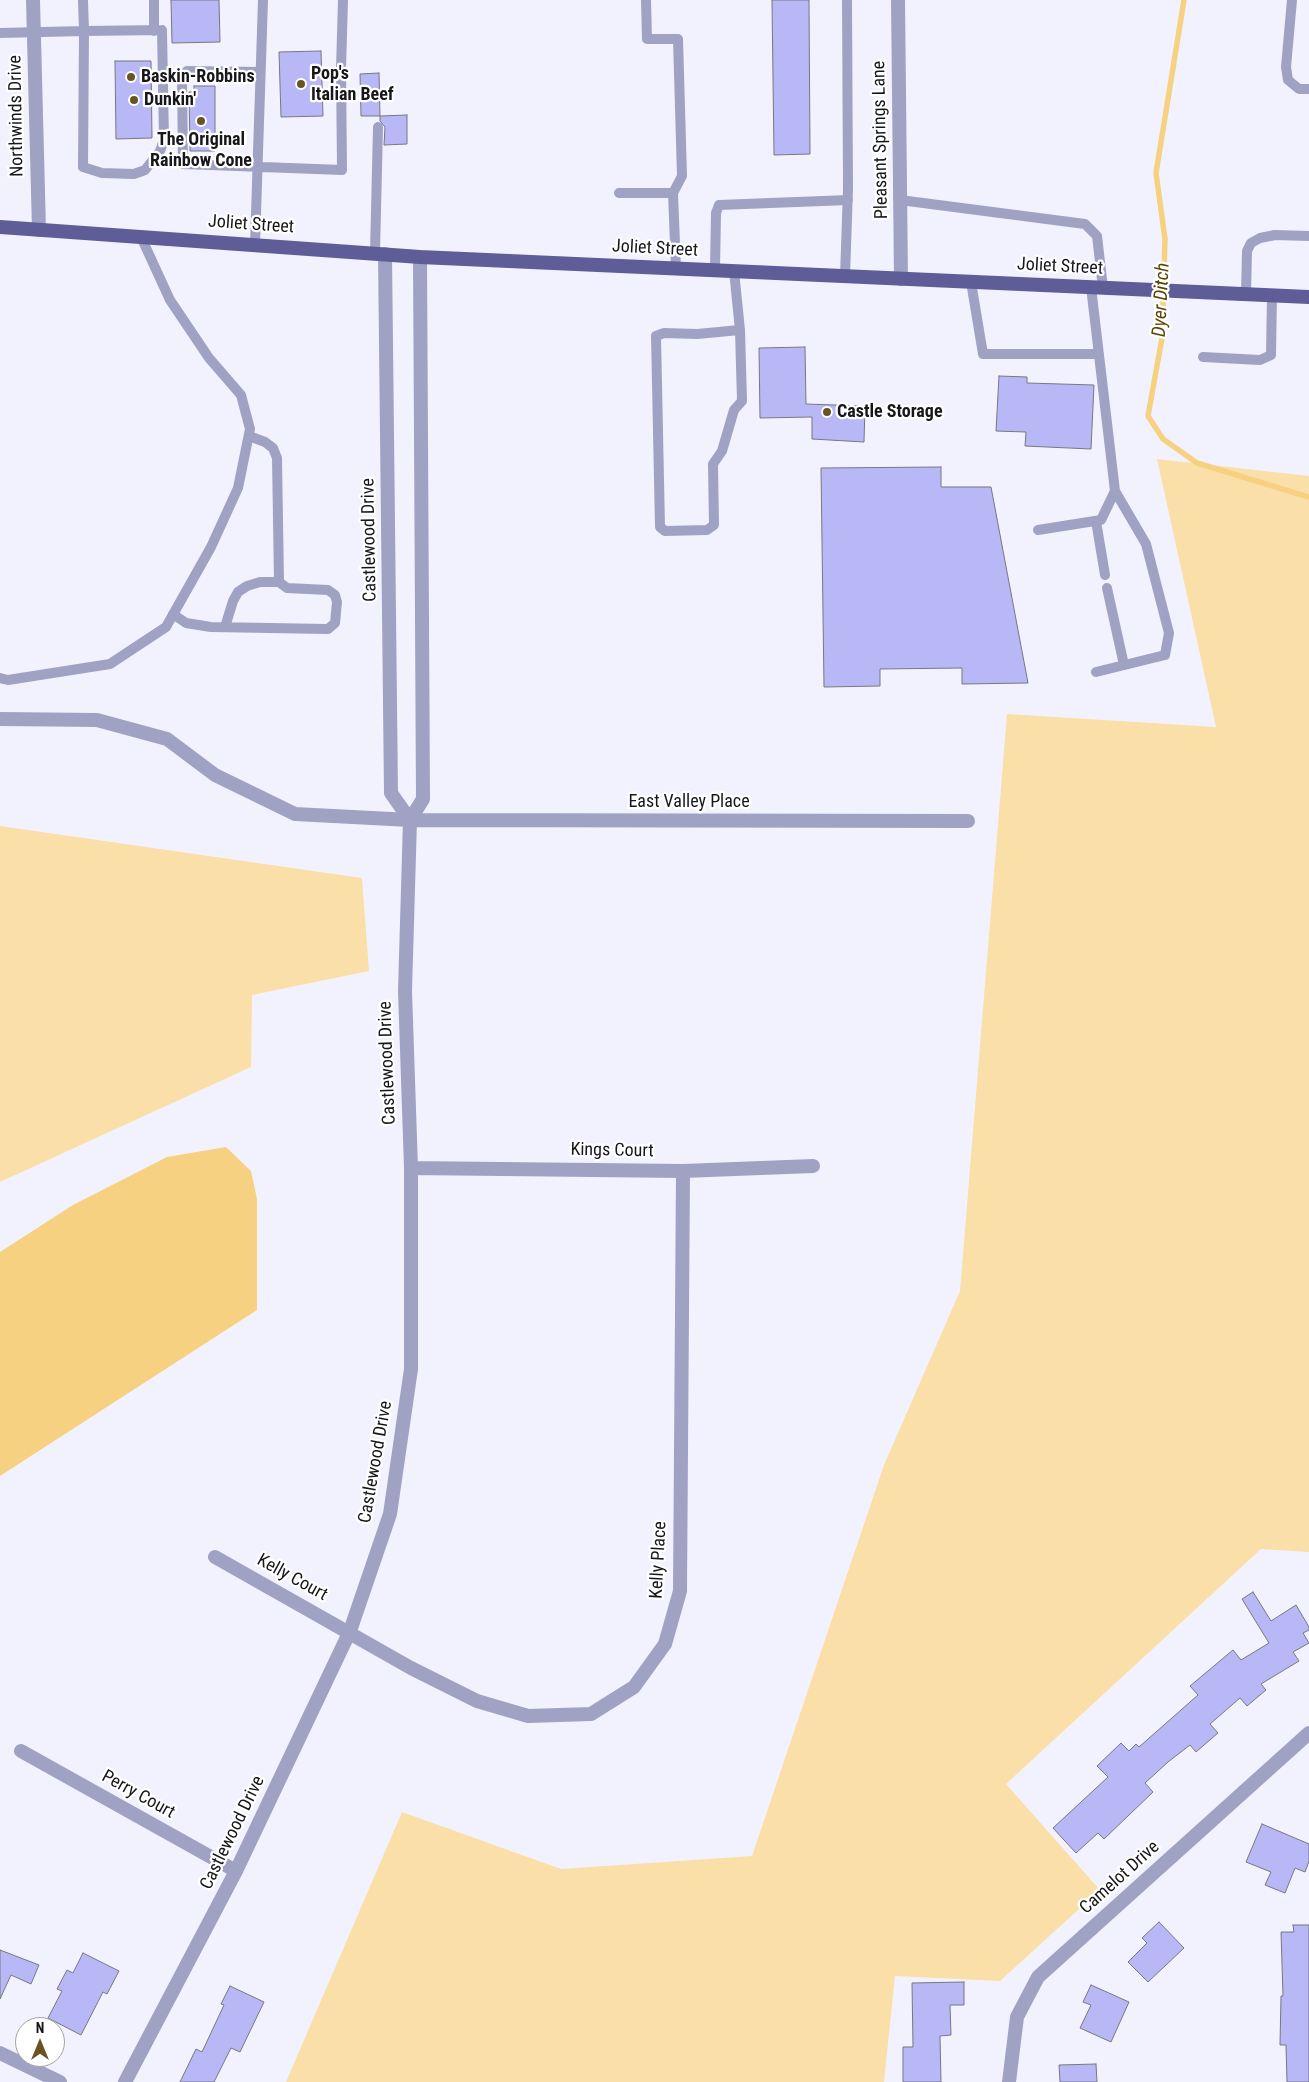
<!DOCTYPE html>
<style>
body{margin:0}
#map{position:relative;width:1309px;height:2082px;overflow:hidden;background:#f2f2fe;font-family:"Roboto Condensed",sans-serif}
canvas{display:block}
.north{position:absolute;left:15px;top:2017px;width:50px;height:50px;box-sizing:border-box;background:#fff;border:1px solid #a2a2a4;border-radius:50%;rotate:0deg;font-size:14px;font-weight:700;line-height:20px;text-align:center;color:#17171b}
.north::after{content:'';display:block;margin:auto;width:18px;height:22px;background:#695322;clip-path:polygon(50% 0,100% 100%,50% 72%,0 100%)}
</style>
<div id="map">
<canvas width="1309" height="2082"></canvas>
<div class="north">N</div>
</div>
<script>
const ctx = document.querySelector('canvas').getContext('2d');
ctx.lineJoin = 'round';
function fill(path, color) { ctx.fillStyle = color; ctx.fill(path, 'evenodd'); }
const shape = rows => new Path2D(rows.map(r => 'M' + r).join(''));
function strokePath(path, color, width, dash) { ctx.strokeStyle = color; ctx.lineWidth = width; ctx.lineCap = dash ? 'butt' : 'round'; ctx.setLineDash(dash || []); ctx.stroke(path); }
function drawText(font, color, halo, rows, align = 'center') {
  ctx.font = font + ' "Roboto Condensed",sans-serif'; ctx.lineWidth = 4.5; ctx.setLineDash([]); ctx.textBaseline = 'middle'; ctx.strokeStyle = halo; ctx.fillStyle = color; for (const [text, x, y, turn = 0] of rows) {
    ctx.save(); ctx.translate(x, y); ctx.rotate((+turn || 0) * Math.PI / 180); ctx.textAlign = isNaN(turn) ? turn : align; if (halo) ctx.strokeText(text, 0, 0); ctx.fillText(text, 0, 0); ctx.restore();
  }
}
fill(shape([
 [1157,459,1309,476,1309,1552,1261,1549,1006,1784,1100,1890,1000,1981,895,1976,884,2082,286,2082,402,1812,561,1869,752,1856,884,1465,960,1291,1007,714,1216,727],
 [0,826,362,878,369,971,252,995,251,1067,0,1182]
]), '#fbdfa8');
fill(shape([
 [226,1147,251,1171,257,1199,257,1310,0,1476,0,1252,73,1205,167,1157]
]), '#f7d182');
strokePath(shape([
 [1184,0,1156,173,1165,239,1162,338,1148,416,1163,439,1197,463,1309,497]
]), '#f7d182', 5.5);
const building = shape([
 [171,0,219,0,220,42,172,43,171,0],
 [772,0,809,0,810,154,774,155,772,0],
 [321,51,323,116,281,117,279,52,321,51],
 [115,61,151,61,152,138,116,139,115,61],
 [379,73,380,116,361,116,360,74,379,73],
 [194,86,215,86,215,151,190,151,189,92,194,92,194,86],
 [407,115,407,144,384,145,385,127,380,121,380,116,407,115],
 [805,347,806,404,865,406,864,442,812,439,812,417,760,418,759,348,805,347],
 [999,376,1027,377,1027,383,1094,385,1091,449,1025,446,1026,432,996,431,999,376],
 [941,467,941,487,991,487,1028,683,962,684,962,668,880,669,880,686,824,687,821,468,941,467],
 [1253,1592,1271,1621,1296,1605,1309,1627,1309,1630,1303,1633,1309,1643,1293,1652,1299,1661,1261,1684,1266,1690,1247,1706,1240,1698,1210,1724,1218,1733,1196,1752,1190,1745,1168,1762,1145,1783,1153,1792,1104,1839,1098,1833,1076,1853,1053,1828,1108,1777,1097,1766,1121,1743,1129,1751,1136,1744,1139,1747,1198,1695,1190,1686,1233,1650,1241,1660,1269,1643,1242,1599,1253,1592],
 [1262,1824,1309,1844,1309,1861,1305,1872,1295,1868,1285,1893,1265,1885,1271,1872,1246,1862,1262,1824],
 [1159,1922,1184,1948,1148,1982,1128,1962,1147,1943,1142,1938,1159,1922],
 [1293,1925,1309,1925,1309,2082,1287,2082,1286,2045,1280,2045,1281,1996,1283,1996,1281,1932,1294,1932,1293,1925],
 [0,1950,39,1965,31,1984,11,1975,0,1999,0,1950],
 [83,1953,119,1971,107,1994,103,1992,81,2035,48,2018,62,1991,57,1989,67,1970,73,1973,83,1953],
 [964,1982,964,2005,950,2005,951,2035,940,2036,941,2082,903,2082,903,2047,913,2047,912,1983,964,1982],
 [1091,1985,1129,2002,1111,2042,1080,2028,1091,2005,1083,2002,1091,1985],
 [230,1986,264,2002,240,2052,231,2048,214,2082,180,2082,196,2049,202,2052,224,2005,221,2004,230,1986],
 [1096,2064,1097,2082,1060,2082,1059,2065,1096,2064]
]);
fill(building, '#b7b8f5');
strokePath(building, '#777781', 1);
strokePath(shape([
 [154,0,154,31],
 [646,0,647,39,678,39,682,176,673,193,676,269],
 [1292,0,1286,67,1288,80,1299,89,1309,89],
 [162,30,164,140,160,151,145,170,134,174,102,173,83,167,84,31,162,30],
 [0,33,84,31,83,0],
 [260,72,187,71,182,78,183,164,342,170,341,69,343,0],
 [619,193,673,193],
 [900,200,1085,224,1097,236,1103,288],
 [255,244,263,0],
 [375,253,378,127],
 [715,270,716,213,719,205,848,200],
 [734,271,740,330,697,334,664,333,656,336,660,527,665,531,707,530,714,525,713,464,722,451,734,410,742,401,740,330],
 [845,276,848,189,847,0],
 [971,282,983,354,1099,354],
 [1091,287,1115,491,1146,544,1169,633,1165,655,1096,672],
 [1246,294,1247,251,1251,243,1260,238,1275,235,1309,236],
 [1203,357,1260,360,1271,355,1272,295],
 [1096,521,1105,575],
 [1038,530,1101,520,1115,491],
 [1107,588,1124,665],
 [173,614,186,623,211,627,328,629,335,623,337,602,335,595,328,590,287,588,279,582,277,458,273,448,265,442,249,436],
 [225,627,233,601,238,592,247,586,260,582,279,582],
 [0,678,8,680,110,664,166,627,211,547,238,488,250,429,241,395,209,358,170,300,141,237]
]), '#a0a2c3', 10);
strokePath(shape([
 [33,0,39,230],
 [898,0,901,279],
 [385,254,391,793,410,820],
 [0,719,97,720,167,739,215,775,295,814,410,820,968,821],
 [411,1168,683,1171,813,1166],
 [215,1557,411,1668,477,1701,528,1716,591,1714,634,1687,665,1644,680,1591,683,1171],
 [21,1751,236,1871],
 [0,2053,60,2082],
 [125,2082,236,1871,350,1631,390,1514,411,1369,411,1168,405,991,410,820,423,799,420,257],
 [1009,2082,1017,2017,1038,1977,1309,1733]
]), '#a0a2c3', 14);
strokePath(shape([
 [0,227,420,257,1309,297]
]), '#5e5d97', 14);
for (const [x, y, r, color] of [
 [131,77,5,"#695322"],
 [301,84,5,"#695322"],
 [134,100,5,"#695322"],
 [201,121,5,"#695322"],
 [827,412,5,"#695322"]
]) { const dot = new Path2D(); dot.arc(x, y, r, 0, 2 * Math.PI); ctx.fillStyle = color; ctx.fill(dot); strokePath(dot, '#fff', 2); }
drawText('bold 18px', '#17171b', '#fff', [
 ["Pop's",311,74],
 ["Italian Beef",311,95],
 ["Baskin-Robbins",141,77],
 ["Dunkin'",144,100],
 ["The Original",201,140,"center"],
 ["Rainbow Cone",201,161,"center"],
 ["Castle Storage",837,412]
], 'left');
drawText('18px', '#17171b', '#fff', [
 ["Northwinds Drive",17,116,-91],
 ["Pleasant Springs Lane",881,140,-91],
 ["Joliet Street",251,225,4],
 ["Joliet Street",655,249,3],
 ["Joliet Street",1060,267,3],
 ["Castlewood Drive",370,540,-91],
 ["East Valley Place",689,802],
 ["Castlewood Drive",388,1063,-92],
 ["Kings Court",612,1151,1],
 ["Castlewood Drive",376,1462,-80],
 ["Kelly Place",659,1560,-87],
 ["Kelly Court",292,1578,29],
 ["Perry Court",138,1795,29],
 ["Castlewood Drive",233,1833,-64],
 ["Camelot Drive",1120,1878,-42]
]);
drawText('italic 19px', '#5c4301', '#fff', [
 ["Dyer Ditch",1162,300,-87]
]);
</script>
